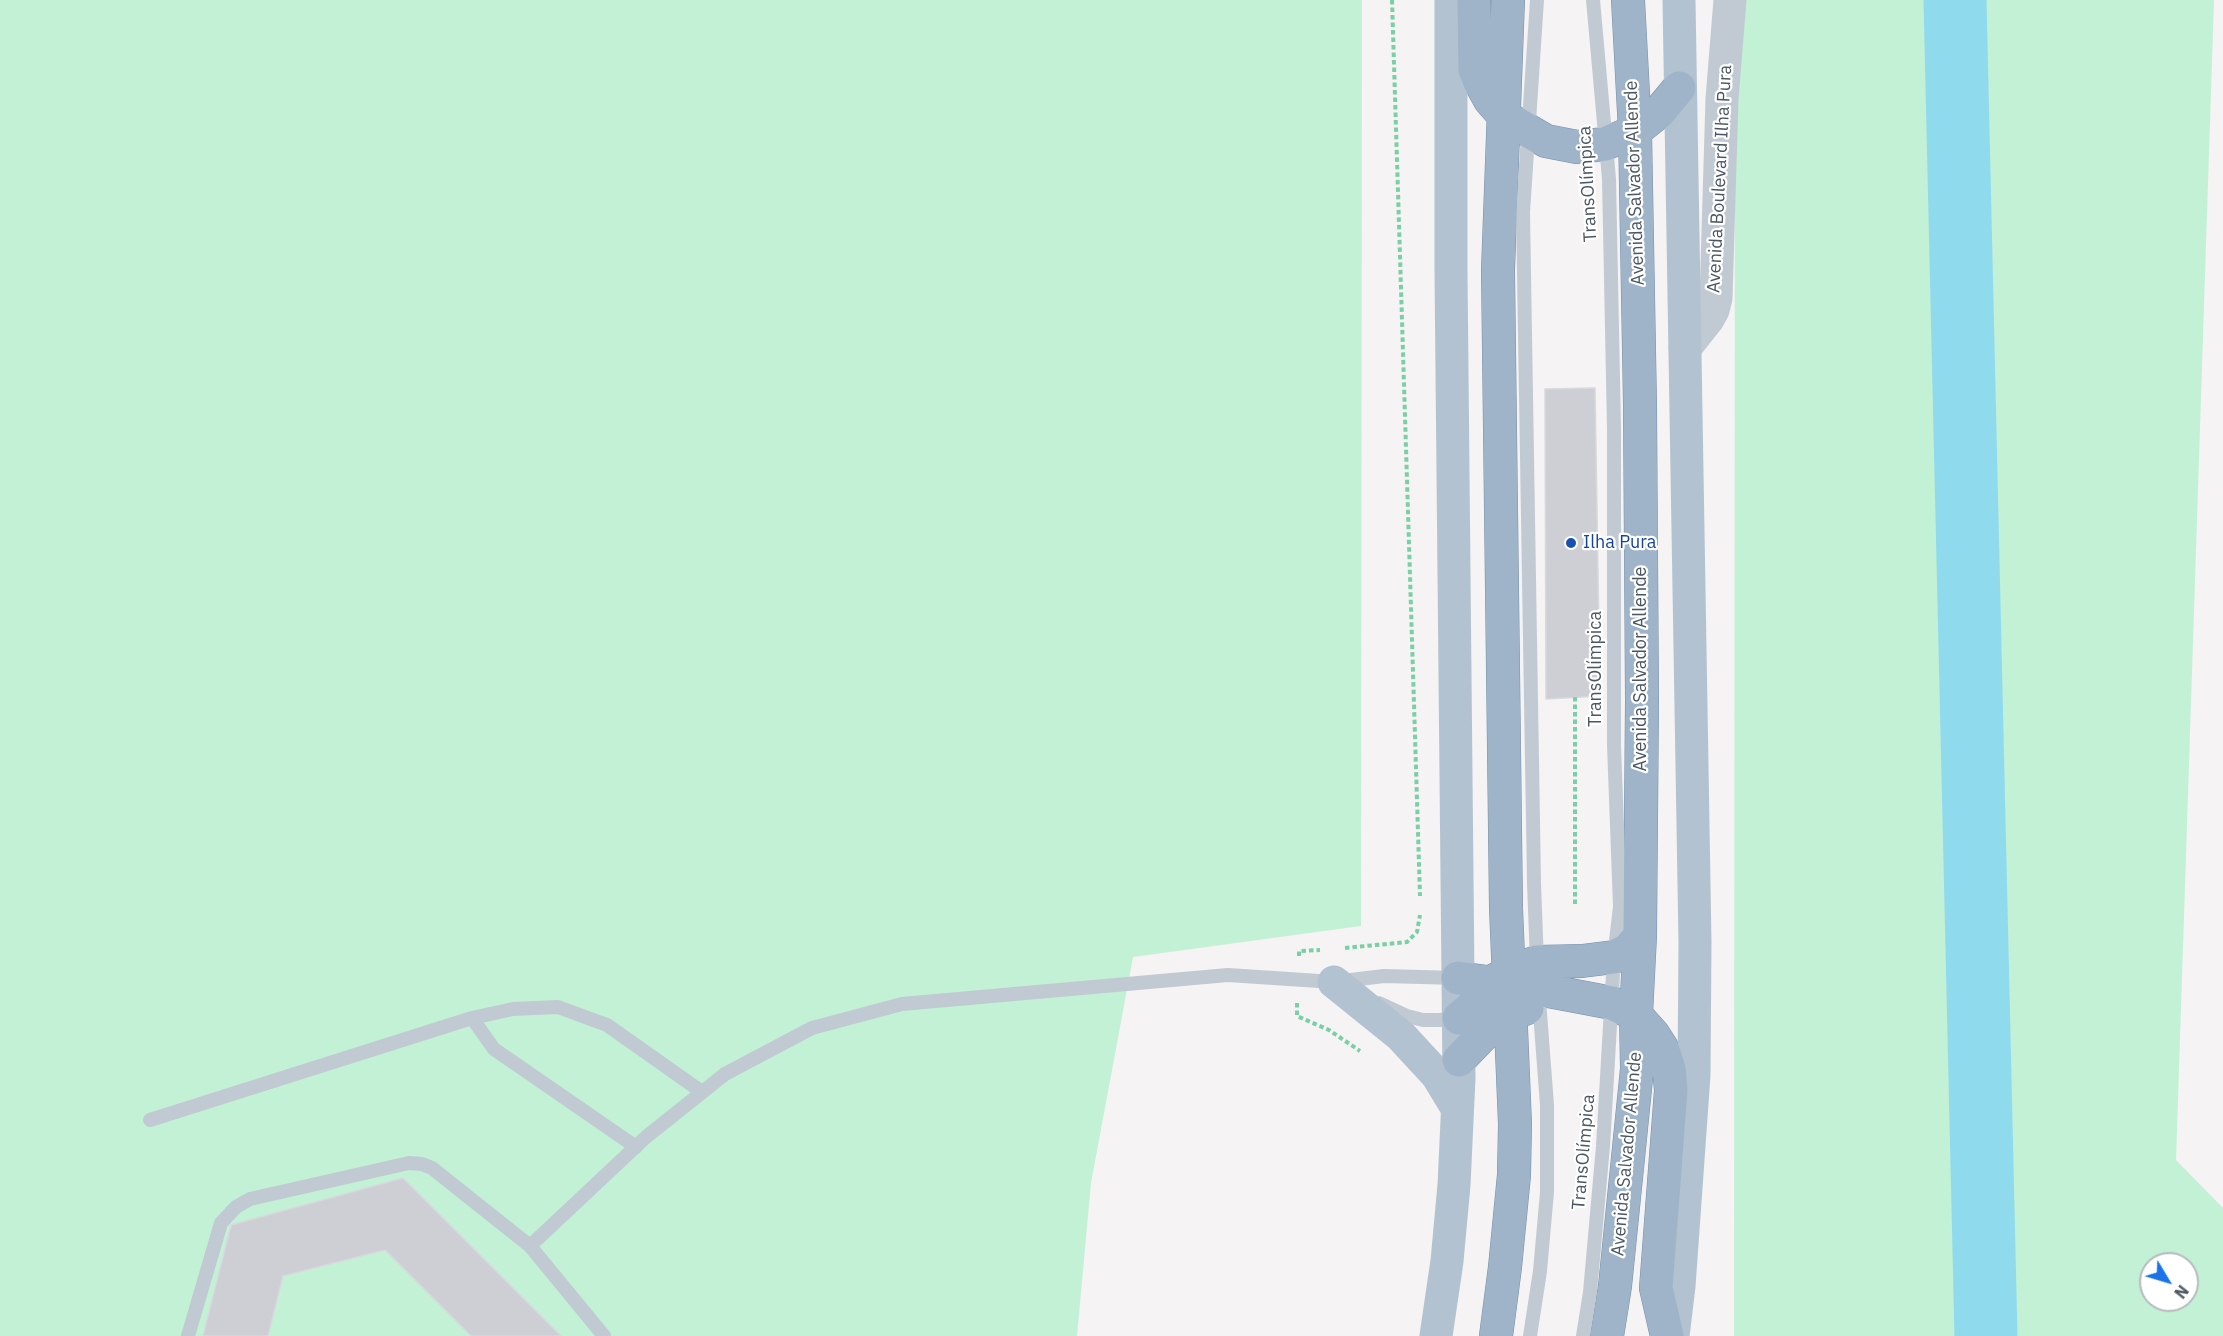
<!DOCTYPE html>
<meta charset="utf-8">
<style>
body{margin:0}
#map{position:relative;width:2223px;height:1336px;overflow:hidden;background:#f5f3f3;font-family:"IBM Plex Sans",sans-serif}
canvas{display:block}
.north{position:absolute;left:2139px;top:1252px;width:60px;height:60px;box-sizing:border-box;background:#fff;border:2px solid #b7bbc0;border-radius:50%;rotate:128deg;font-size:16px;font-weight:700;line-height:24px;text-align:center;color:#4a5661}
.north::after{content:'';display:block;margin:auto;width:21px;height:27px;background:#1a73e8;clip-path:polygon(50% 0,100% 100%,50% 72%,0 100%)}
</style>
<div id="map">
<canvas width="2223" height="1336"></canvas>
<div class="north">N</div>
</div>
<script>
const ctx = document.querySelector('canvas').getContext('2d');
ctx.lineJoin = 'round';
function fill(path, color) { ctx.fillStyle = color; ctx.fill(path, 'evenodd'); }
const shape = rows => new Path2D(rows.map(r => 'M' + r).join(''));
function strokePath(path, color, width, dash) { ctx.strokeStyle = color; ctx.lineWidth = width; ctx.lineCap = dash ? 'butt' : 'round'; ctx.setLineDash(dash || []); ctx.stroke(path); }
function drawText(font, color, halo, rows, align = 'center') {
  ctx.font = font + ' "IBM Plex Sans",sans-serif'; ctx.lineWidth = 4.5; ctx.setLineDash([]); ctx.textBaseline = 'middle'; ctx.strokeStyle = halo; ctx.fillStyle = color; for (const [text, x, y, turn = 0] of rows) {
    ctx.save(); ctx.translate(x, y); ctx.rotate((+turn || 0) * Math.PI / 180); ctx.textAlign = isNaN(turn) ? turn : align; if (halo) ctx.strokeText(text, 0, 0); ctx.fillText(text, 0, 0); ctx.restore();
  }
}
fill(shape([
 [0,0,1362,0,1361,926,1133,957,1091,1183,1077,1336,0,1336],
 [1735,0,2214,0,2176,1160,2223,1208,2223,1336,1734,1336],
 [2151,1264,2187,1264,2187,1300,2151,1300]
]), '#c3f1d5');
strokePath(shape([
 [1955,0,1986,1336]
]), '#90daee', 63);
const building = shape([
 [1595,388,1600,696,1546,699,1545,389,1595,388],
 [403,1178,561,1336,471,1336,385,1250,283,1276,268,1336,203,1336,231,1225,403,1178]
]);
fill(building, '#cdcfd5');
strokePath(building, '#d7d9de', 1.5);
const trunk = shape([
 [1474,0,1475,70,1480,82,1490,100,1505,117,1546,141,1577,147,1605,144,1635,131,1659,112,1679,88],
 [1458,978,1538,989,1612,1003,1636,1015,1653,1034,1662,1048,1669,1069,1671,1090,1656,1288,1667,1336],
 [1459,1018,1472,1007,1491,982,1508,973,1537,962,1582,961,1614,957,1628,950,1640,936],
 [1459,1060,1483,1035,1511,1014,1527,1008],
 [1496,1336,1505,1267,1514,1175,1515,1124,1506,908,1498,270,1508,0],
 [1607,1336,1615,1286,1637,1069,1636,1015,1640,936,1642,700,1640,405,1635,131,1628,0]
]);
strokePath(trunk, '#7690ad', 34);
strokePath(shape([
 [1392,0,1420,896],
 [1575,697,1575,906],
 [1345,948,1407,942,1417,932,1420,915],
 [1299,956,1299,951,1320,950],
 [1297,1003,1297,1016,1329,1030,1360,1051]
]), '#7ad0a6', 4, [4.5, 3]);
strokePath(shape([
 [1537,0,1523,212,1534,883,1537,963],
 [1379,1003,1407,1016,1423,1020,1439,1020,1459,1018],
 [472,1018,494,1049,636,1147],
 [150,1120,472,1018,513,1009,558,1007,607,1025,702,1092],
 [530,1246,646,1137,725,1074,812,1028,902,1004,1228,975,1334,982,1384,976,1458,978],
 [188,1336,221,1223,236,1207,250,1199,409,1163,422,1164,432,1168,530,1246,604,1336],
 [1530,1336,1540,1271,1547,1192,1547,1105,1539,1000],
 [1583,1336,1590,1292,1603,1146,1614,957,1620,907,1614,745,1614,428,1609,179,1593,0]
]), '#c1cad2', 14);
strokePath(shape([
 [1685,348,1708,319,1713,310,1716,298,1722,99,1730,0]
]), '#c1cad2', 33);
strokePath(shape([
 [1334,982,1401,1036,1437,1075,1457,1108],
 [1436,1336,1447,1261,1454,1185,1459,1078,1451,271,1451,0],
 [1673,1336,1679,1286,1694,1075,1695,942,1679,0]
]), '#b3c2d1', 33);
strokePath(trunk, '#9fb4c9', 33);
for (const [x, y, r, color] of [
 [1571,543,6,"#1a4fb4"]
]) { const dot = new Path2D(); dot.arc(x, y, r, 0, 2 * Math.PI); ctx.fillStyle = color; ctx.fill(dot); strokePath(dot, '#fff', 2); }
drawText('18px', '#4a5661', '#fff', [
 ["Avenida Boulevard Ilha Pura",1720,179,-87],
 ["Avenida Salvador Allende",1635,183,-92],
 ["TransOlímpica",1588,184,-93],
 ["TransOlímpica",1596,669,-90],
 ["Avenida Salvador Allende",1641,669,-90],
 ["TransOlímpica",1584,1152,-85],
 ["Avenida Salvador Allende",1627,1154,-85]
]);
drawText('18px', '#164399', '#fff', [
 ["Ilha Pura",1583,543]
], 'left');
</script>
